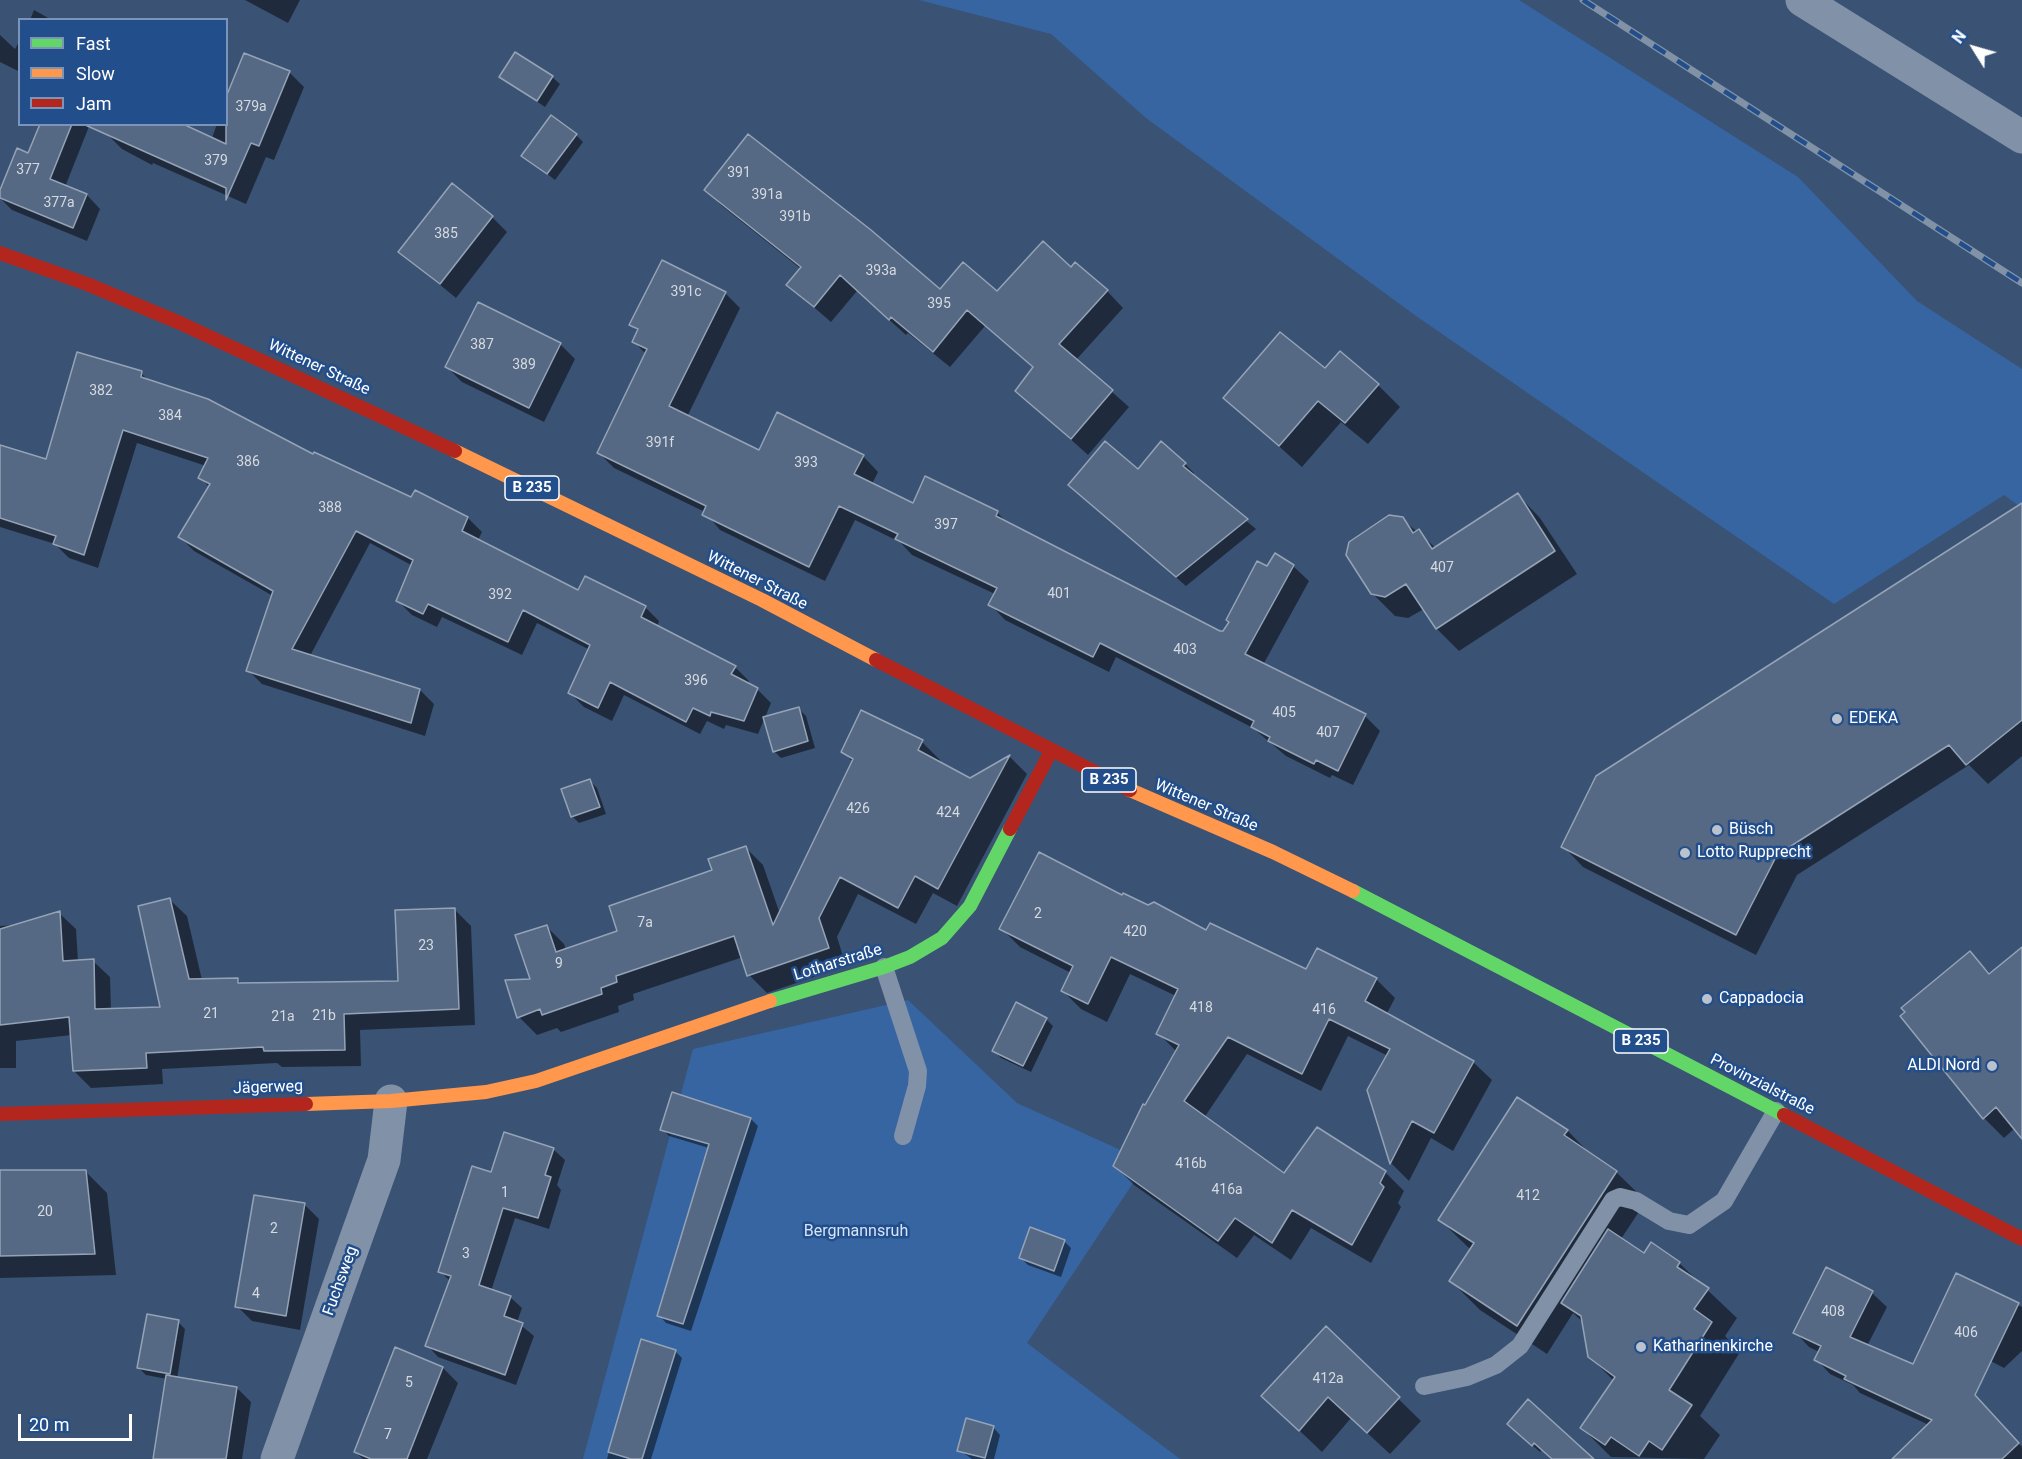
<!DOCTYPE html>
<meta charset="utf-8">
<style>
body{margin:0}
#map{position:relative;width:2022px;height:1459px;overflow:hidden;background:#3a5273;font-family:Roboto,sans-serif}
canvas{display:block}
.legend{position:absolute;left:18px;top:18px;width:210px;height:108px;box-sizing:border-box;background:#224e8b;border:2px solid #7a95b9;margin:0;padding:8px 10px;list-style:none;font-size:18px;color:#fff}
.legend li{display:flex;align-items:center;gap:12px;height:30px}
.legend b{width:30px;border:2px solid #7a95b9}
.north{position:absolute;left:1944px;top:18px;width:60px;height:60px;-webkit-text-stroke:4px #224e8b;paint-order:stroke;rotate:307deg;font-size:16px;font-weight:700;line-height:24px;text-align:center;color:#fff}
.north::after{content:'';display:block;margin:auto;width:21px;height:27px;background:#fff;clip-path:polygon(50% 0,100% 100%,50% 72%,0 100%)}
.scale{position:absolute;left:18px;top:1414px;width:114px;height:27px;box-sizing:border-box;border:3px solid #fff;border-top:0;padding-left:8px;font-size:18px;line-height:21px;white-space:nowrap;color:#fff;-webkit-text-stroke:4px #224e8b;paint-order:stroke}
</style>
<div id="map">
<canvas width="2022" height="1459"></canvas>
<ul class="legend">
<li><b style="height:8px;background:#63d668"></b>Fast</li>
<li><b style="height:8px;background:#ff974d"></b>Slow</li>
<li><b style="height:8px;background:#b3261e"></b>Jam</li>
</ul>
<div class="north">N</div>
<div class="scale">20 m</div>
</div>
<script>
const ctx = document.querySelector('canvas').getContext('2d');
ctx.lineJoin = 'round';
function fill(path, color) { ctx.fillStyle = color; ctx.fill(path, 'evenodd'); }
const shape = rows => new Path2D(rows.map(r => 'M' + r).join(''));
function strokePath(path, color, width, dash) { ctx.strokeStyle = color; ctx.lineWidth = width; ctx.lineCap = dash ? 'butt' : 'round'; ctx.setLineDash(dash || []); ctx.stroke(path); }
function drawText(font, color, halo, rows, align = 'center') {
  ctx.font = font + ' Roboto,sans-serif'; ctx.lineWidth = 5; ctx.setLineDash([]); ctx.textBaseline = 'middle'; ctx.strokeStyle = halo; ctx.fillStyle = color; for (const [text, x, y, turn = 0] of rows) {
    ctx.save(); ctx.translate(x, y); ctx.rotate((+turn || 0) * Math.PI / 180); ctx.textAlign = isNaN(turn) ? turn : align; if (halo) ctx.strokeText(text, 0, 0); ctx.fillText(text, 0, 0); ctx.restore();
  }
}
fill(shape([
 [919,0,1519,0,1798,177,1917,301,2022,369,2022,508,2004,495,1834,604,1416,316,1146,118,1051,34],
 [908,1000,1017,1103,1147,1162,1027,1343,1180,1459,583,1459,693,1049]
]), '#3765a1');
fill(shape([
 [245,0,300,0,288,23],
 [34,10,52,20,30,20],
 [0,35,15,49,20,40,20,72,0,62],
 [289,72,304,87,274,160,266,157,246,204,153,163,152,165,122,149,107,134,112,124,186,124,212,138,217,124,226,124],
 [501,77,552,77,560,84,545,107],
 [41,124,90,124,65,187,87,195,100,209,87,241,12,210,0,198,29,155],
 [576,135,583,142,555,180,523,155],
 [706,190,940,291,997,293,1071,270,1107,291,1123,308,1076,360,1129,407,1088,455,1017,391,1034,368,985,326,950,367,908,333,906,335,857,291,831,322,788,285,801,269,722,206],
 [492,217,507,232,456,298,400,252],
 [725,293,740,308,687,417,759,452,863,456,878,472,872,484,913,505,997,512,1008,524,1220,632,1224,632,1267,568,1293,566,1309,581,1263,665,1365,716,1380,731,1353,785,1332,775,1330,778,1286,756,1253,728,1116,657,1109,672,1005,620,990,604,995,594,912,555,900,542,855,520,825,581,720,530,705,512,614,468,599,453,646,354,634,342,639,332,631,324],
 [560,344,575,359,544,422,462,382,447,367],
 [1325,370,1378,385,1400,407,1368,444,1341,422,1302,467,1225,398],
 [141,373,150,382,313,456,412,499,468,518,482,532,478,540,579,592,645,607,659,621,657,627,735,667,749,681,747,684,757,689,771,703,758,734,726,725,724,729,707,721,700,734,624,695,612,721,584,707,570,693,590,650,537,623,522,655,442,617,437,627,412,615,398,601,413,566,370,543,310,656,420,690,434,704,425,736,262,684,248,670,273,596,194,551,180,537,209,487,200,477,206,466,137,443,98,568,69,558,55,544,0,527,0,446,47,460],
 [1185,464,1194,473,1192,476,1256,529,1186,586,1070,485],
 [1518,495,1540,518,1577,574,1459,651,1437,629,1424,609,1408,618,1395,616,1372,593,1402,519,1436,548],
 [2022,512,2022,756,1988,784,1969,765,1797,875,1756,955,1583,867,1563,846],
 [799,709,806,716,815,748,781,758,774,751],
 [862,712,922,742,940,760,939,763,970,780,1010,757,1027,774,957,906,933,893,916,924,858,894,837,937,846,966,767,993,749,975,743,957,633,994,634,1000,618,1006,619,1012,561,1032,557,1028,537,1035,519,1017,546,926,564,944,566,950,619,932,745,847,763,865,780,914,853,762,843,752],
 [590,781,597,788,606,814,579,823,572,816],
 [1123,897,1307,971,1376,979,1395,998,1386,1015,1473,1062,1492,1080,1453,1151,1431,1138,1409,1181,1391,1163,1369,1090,1388,1056,1348,1036,1321,1091,1247,1054,1204,1118,1284,1175,1385,1172,1404,1191,1398,1203,1401,1207,1371,1263,1311,1228,1291,1260,1254,1235,1237,1258,1134,1185,1115,1166,1177,1052,1158,1033,1176,996,1130,974,1107,1022,1081,1009,1063,991,1071,973,1020,947,1001,928],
 [170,900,187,916,202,980,237,979,243,985,399,982,454,909,471,926,475,1025,360,1030,361,1066,282,1067,277,1063,162,1069,163,1084,91,1088,74,1071,72,1035,16,1041,16,1068,0,1068,0,926,19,925,59,913,76,929,78,962,93,961,110,977,111,1010,162,1008],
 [2022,949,2022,1136,2015,1128,2004,1138,1984,1118,1906,1023,1970,953,1991,974],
 [1046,1019,1053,1026,1031,1072,1001,1058,994,1050],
 [1518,1099,1568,1131,1592,1156,1616,1172,1646,1201,1621,1239,1644,1255,1679,1263,1737,1318,1725,1336,1740,1352,1700,1416,1720,1435,1704,1459,1611,1457,1582,1428,1614,1381,1589,1356,1584,1323,1573,1313,1547,1354,1480,1310,1451,1281,1471,1250,1440,1220],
 [751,1119,758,1126,691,1331,666,1323,659,1315,709,1148,669,1136,662,1129],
 [553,1149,565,1160,557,1185,561,1190,549,1229,515,1218,491,1291,510,1297,522,1308,517,1322,534,1336,516,1385,438,1357,427,1345,450,1281,440,1271,492,1173],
 [85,1171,107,1193,116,1275,0,1278,0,1172],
 [304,1204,319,1219,300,1330,252,1321,237,1306],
 [1064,1241,1071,1248,1061,1277,1028,1265,1021,1258],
 [1826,1269,1872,1293,1887,1307,1867,1346,1913,1366,1938,1357,2022,1447,2022,1459,1901,1459,1929,1425,1860,1393,1853,1385,1830,1374,1816,1359,1819,1352,1809,1347,1795,1332],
 [1957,1275,2022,1307,2022,1351,2004,1368,1952,1341],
 [178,1322,185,1329,177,1379,237,1388,251,1402,242,1459,154,1459,167,1379,146,1375,139,1368],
 [1326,1328,1421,1421,1390,1454,1351,1418,1322,1452,1263,1396],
 [642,1341,675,1351,682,1358,651,1459,607,1459],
 [443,1368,458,1383,427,1459,363,1459,355,1452],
 [993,1427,1000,1435,994,1459,972,1459,959,1450],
 [1516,1431,1592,1459,1553,1459,1542,1449,1540,1452]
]), '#0007');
const building = shape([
 [515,52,553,76,537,101,499,77,515,52],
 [244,53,290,71,259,146,251,143,226,200,226,188,83,124,183,124,226,144,226,97,244,53],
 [551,115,577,134,547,174,521,156,551,115],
 [40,124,72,124,50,179,87,194,73,228,0,198,0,190,17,148,28,153,40,124],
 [748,134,871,230,940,289,963,262,997,291,1043,241,1071,267,1075,262,1108,290,1059,344,1113,390,1071,439,1015,391,1033,367,967,310,933,352,891,317,889,320,840,275,814,307,786,285,801,267,704,190,748,134],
 [452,183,493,216,440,284,398,252,452,183],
 [662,260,726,292,669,406,759,450,777,412,864,455,854,474,913,503,925,476,998,511,996,516,1220,631,1223,631,1229,622,1226,620,1257,561,1267,566,1275,553,1294,565,1245,654,1366,714,1338,771,1316,760,1314,764,1268,741,1270,737,1251,727,1254,721,1100,643,1093,657,988,605,997,588,895,539,898,534,839,506,809,567,702,515,706,506,597,453,647,349,632,342,638,329,629,325,662,260],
 [478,302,561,343,529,408,445,367,478,302],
 [1280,332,1325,368,1340,351,1379,384,1345,423,1318,401,1279,446,1223,398,1280,332],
 [77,352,142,371,141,377,208,399,313,454,314,452,411,497,415,490,468,517,462,531,578,590,585,576,646,606,641,617,736,666,731,674,758,688,744,721,711,712,710,716,693,708,686,722,610,682,598,708,568,693,590,645,523,610,508,642,428,604,423,614,396,601,413,560,356,531,292,649,420,689,411,723,246,671,273,591,178,537,210,484,198,478,208,458,123,430,84,555,53,544,56,536,0,518,0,445,46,459,77,352],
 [1105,441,1138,469,1161,441,1186,463,1183,466,1248,519,1176,577,1068,485,1105,441],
 [1518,493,1555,551,1436,629,1406,584,1385,597,1371,594,1346,555,1349,542,1389,515,1403,517,1413,533,1419,529,1432,549,1518,493],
 [2022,503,2022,720,1966,765,1949,745,1777,855,1736,935,1561,847,1596,776,2022,503],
 [799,707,808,741,773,752,763,717,799,707],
 [861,710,923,740,918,750,970,778,1010,755,938,889,915,876,898,908,840,877,819,918,829,948,747,976,734,936,616,976,617,982,601,988,602,994,542,1015,540,1009,517,1018,505,980,530,979,515,935,547,925,556,952,617,931,609,906,712,870,708,859,746,846,773,925,853,759,841,752,861,710],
 [590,779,600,807,571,817,561,789,590,779],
 [1039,852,1122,895,1123,893,1148,905,1154,902,1206,930,1210,923,1306,969,1317,948,1377,978,1365,1001,1474,1061,1434,1133,1412,1121,1390,1164,1367,1090,1390,1049,1329,1019,1302,1074,1228,1037,1184,1101,1284,1173,1317,1127,1386,1171,1380,1183,1384,1187,1352,1245,1292,1210,1272,1243,1235,1218,1218,1241,1113,1166,1143,1104,1145,1105,1179,1045,1156,1034,1178,989,1111,957,1088,1004,1061,991,1073,966,999,929,1039,852],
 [170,898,189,979,238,978,238,983,398,981,395,910,455,908,459,1009,344,1014,345,1050,264,1051,263,1047,146,1053,147,1068,73,1071,69,1017,0,1025,0,929,60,911,63,961,94,959,95,1009,160,1007,138,906,170,898],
 [2022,947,2022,1139,1996,1107,1983,1119,1900,1016,1905,1012,1901,1008,1970,951,1989,974,2022,947],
 [1016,1002,1047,1018,1023,1066,992,1051,1016,1002],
 [672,1092,751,1118,683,1324,657,1316,709,1144,660,1130,672,1092],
 [1517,1097,1568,1130,1564,1135,1617,1171,1517,1326,1449,1281,1474,1243,1438,1220,1517,1097],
 [504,1132,554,1148,545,1175,551,1177,538,1218,503,1208,479,1285,511,1296,504,1316,523,1323,505,1375,425,1346,451,1276,438,1272,472,1166,491,1172,504,1132],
 [0,1170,86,1170,95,1254,0,1256,0,1170],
 [254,1195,305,1203,286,1316,235,1307,254,1195],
 [1030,1227,1065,1240,1054,1271,1019,1258,1030,1227],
 [1608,1229,1644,1253,1651,1242,1680,1262,1677,1267,1709,1288,1694,1309,1712,1322,1669,1390,1692,1405,1662,1450,1649,1441,1639,1456,1611,1437,1605,1445,1580,1428,1615,1377,1588,1357,1581,1316,1561,1303,1608,1229],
 [1826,1267,1873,1291,1850,1337,1913,1364,1956,1273,2019,1303,1975,1395,2019,1443,2002,1459,1892,1459,1932,1420,1844,1379,1846,1376,1814,1360,1821,1346,1793,1333,1826,1267],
 [147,1314,179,1320,170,1374,137,1368,147,1314],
 [1326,1326,1400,1397,1367,1433,1328,1397,1299,1431,1261,1396,1326,1326],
 [641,1339,676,1350,642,1459,631,1459,608,1452,641,1339],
 [395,1347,443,1367,407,1459,371,1459,354,1452,395,1347],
 [166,1375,237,1387,226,1459,153,1459,166,1375],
 [1528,1399,1594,1459,1552,1459,1534,1443,1532,1446,1507,1424,1528,1399],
 [966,1418,994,1426,985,1458,957,1451,966,1418]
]);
fill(building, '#566984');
strokePath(building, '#95a3b6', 1.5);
strokePath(shape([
 [884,967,918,1071,917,1086,903,1136],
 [1424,1386,1467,1377,1496,1365,1520,1346,1613,1200,1620,1197,1636,1201,1669,1221,1689,1225,1724,1201,1776,1111]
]), '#8192a8', 18);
strokePath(shape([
 [1802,0,2022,137],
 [277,1459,384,1160,391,1101]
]), '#8192a8', 33);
strokePath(shape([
 [1353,891,1784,1115],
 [770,1001,884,967,910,957,942,938,970,906,1010,829]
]), '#63d668', 14);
strokePath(shape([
 [455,451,762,600,876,660],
 [1130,790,1273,852,1353,891],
 [306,1104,391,1101,486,1092,536,1081,770,1001]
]), '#ff974d', 14);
strokePath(shape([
 [0,253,87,284,180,323,455,451],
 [876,660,1130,790],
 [1010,829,1051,751],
 [0,1114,306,1104],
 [1784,1115,2022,1239]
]), '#b3261e', 14);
const rail = shape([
 [1583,0,2022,283]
]);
strokePath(rail, '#8192a6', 7);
strokePath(rail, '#224e8b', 4.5, [14]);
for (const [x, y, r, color] of [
 [1837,719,6,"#bac2ce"],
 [1717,830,6,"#bac2ce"],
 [1685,853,6,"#bac2ce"],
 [1707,999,6,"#bac2ce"],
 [1992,1066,6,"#bac2ce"],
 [1641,1347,6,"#bac2ce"]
]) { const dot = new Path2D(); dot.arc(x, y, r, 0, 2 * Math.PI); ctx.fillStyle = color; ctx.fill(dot); strokePath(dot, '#224e8b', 2); }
drawText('14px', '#d5dae0', null, [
 ["379a",251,107],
 ["379",216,161],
 ["377",28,170],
 ["391",739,173],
 ["391a",767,195],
 ["377a",59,203],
 ["391b",795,217],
 ["385",446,234],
 ["393a",881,271],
 ["391c",686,292],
 ["395",939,304],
 ["387",482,345],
 ["389",524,365],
 ["382",101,391],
 ["384",170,416],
 ["391f",660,443],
 ["386",248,462],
 ["393",806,463],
 ["388",330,508],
 ["397",946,525],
 ["407",1442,568],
 ["401",1059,594],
 ["392",500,595],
 ["403",1185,650],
 ["396",696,681],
 ["405",1284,713],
 ["407",1328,733],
 ["426",858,809],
 ["424",948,813],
 ["2",1038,914],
 ["7a",645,923],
 ["420",1135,932],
 ["23",426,946],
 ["9",559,964],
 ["418",1201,1008],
 ["416",1324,1010],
 ["21",211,1014],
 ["21b",324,1016],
 ["21a",283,1017],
 ["416b",1191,1164],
 ["416a",1227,1190],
 ["1",505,1193],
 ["412",1528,1196],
 ["20",45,1212],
 ["2",274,1229],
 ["3",466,1254],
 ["4",256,1294],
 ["408",1833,1312],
 ["406",1966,1333],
 ["412a",1328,1379],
 ["5",409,1383],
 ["7",388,1435]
]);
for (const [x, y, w] of [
 [532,488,54],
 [1109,780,54],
 [1641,1041,54]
]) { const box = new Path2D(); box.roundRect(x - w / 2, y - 12, w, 24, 4.5); ctx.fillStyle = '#224e8b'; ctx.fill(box); strokePath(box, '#fff', 1.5); }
drawText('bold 15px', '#fff', null, [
 ["B 235",532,488],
 ["B 235",1109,780],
 ["B 235",1641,1041]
]);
drawText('16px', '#fff', '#224e8b', [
 ["Wittener Straße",319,368,25],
 ["Wittener Straße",757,581,27],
 ["Wittener Straße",1206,806,23],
 ["Lotharstraße",838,963,-17],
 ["Provinzialstraße",1762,1085,27],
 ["Jägerweg",268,1088,-2],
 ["Fuchsweg",341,1281,-70]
]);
drawText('16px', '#fff', '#224e8b', [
 ["EDEKA",1849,719],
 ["Büsch",1729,830],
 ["Lotto Rupprecht",1697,853],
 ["Cappadocia",1719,999],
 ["ALDI Nord",1980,1066,"right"],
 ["Katharinenkirche",1653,1347]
], 'left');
drawText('16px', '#d5e4f8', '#224e8b', [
 ["Bergmannsruh",856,1232]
]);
</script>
